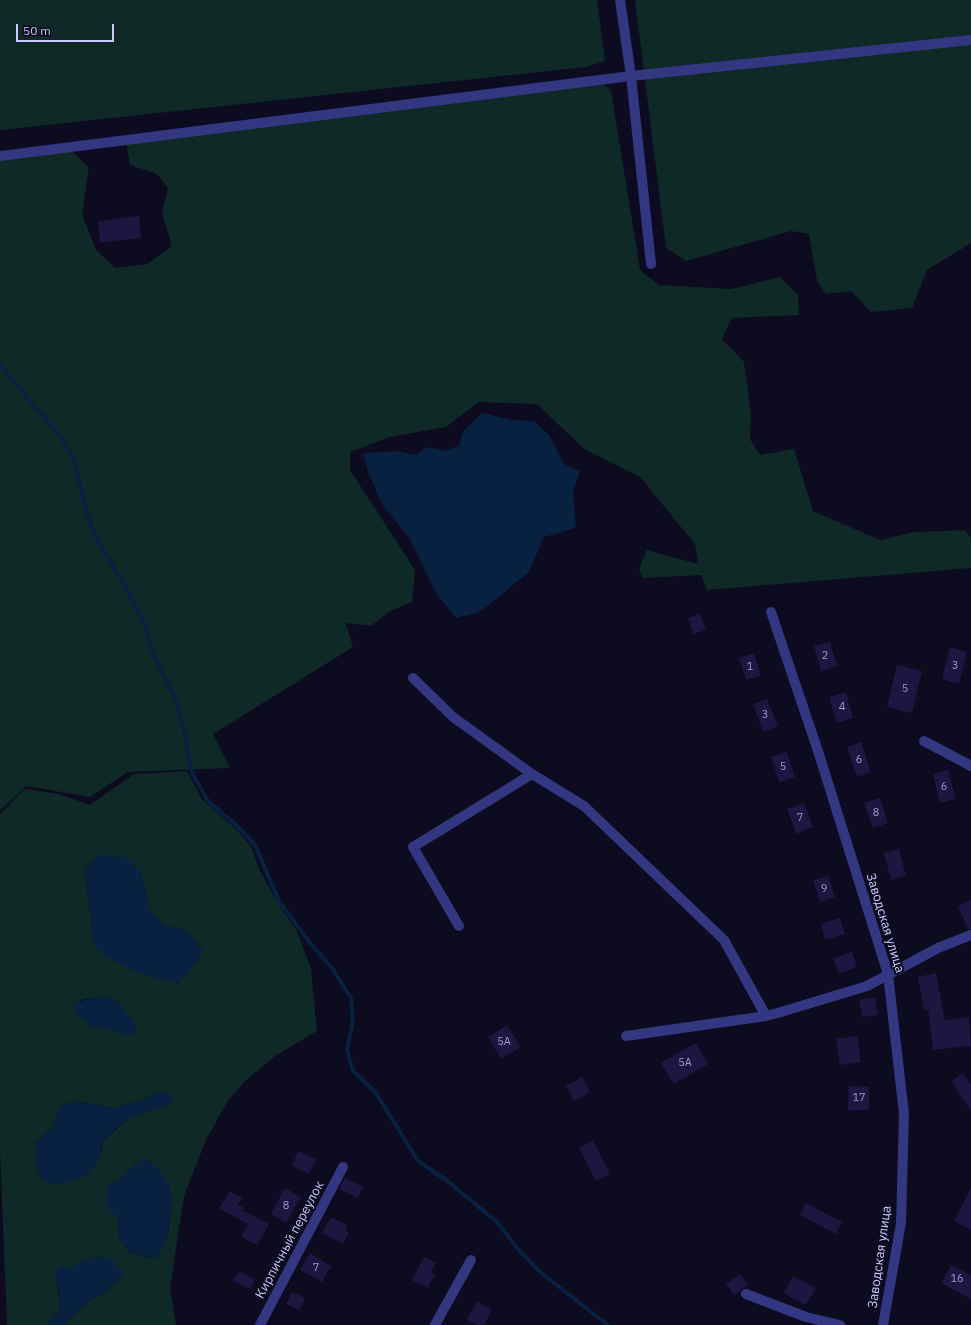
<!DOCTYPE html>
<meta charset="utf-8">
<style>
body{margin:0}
#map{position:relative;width:971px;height:1325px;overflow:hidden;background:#0d0b1f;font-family:"IBM Plex Sans",sans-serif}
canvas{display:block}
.scale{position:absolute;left:16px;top:24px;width:98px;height:18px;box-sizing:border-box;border:2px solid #cbc9ff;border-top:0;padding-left:5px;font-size:12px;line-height:14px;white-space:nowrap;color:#cbc9ff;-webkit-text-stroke:3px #0d0b1f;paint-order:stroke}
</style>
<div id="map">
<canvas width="971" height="1325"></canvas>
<div class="scale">50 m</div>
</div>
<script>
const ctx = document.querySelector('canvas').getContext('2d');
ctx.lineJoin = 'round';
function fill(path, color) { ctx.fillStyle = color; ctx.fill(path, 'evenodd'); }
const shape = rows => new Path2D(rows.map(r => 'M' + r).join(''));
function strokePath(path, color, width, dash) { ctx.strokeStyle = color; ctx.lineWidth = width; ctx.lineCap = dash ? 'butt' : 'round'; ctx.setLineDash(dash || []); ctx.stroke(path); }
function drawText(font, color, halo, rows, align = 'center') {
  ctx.font = font + ' "IBM Plex Sans",sans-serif'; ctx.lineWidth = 4; ctx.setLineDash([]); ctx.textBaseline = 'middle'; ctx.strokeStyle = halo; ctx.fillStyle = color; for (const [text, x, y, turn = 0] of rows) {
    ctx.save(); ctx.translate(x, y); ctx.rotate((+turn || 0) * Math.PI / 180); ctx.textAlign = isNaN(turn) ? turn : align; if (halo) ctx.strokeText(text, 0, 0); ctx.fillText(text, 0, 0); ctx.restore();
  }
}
fill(shape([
 [0,0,597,0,605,61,586,67,0,130],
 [635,0,971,0,971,243,927,270,912,308,871,312,851,291,826,294,817,281,809,234,791,231,686,261,666,248],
 [595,79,611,90,640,270,659,285,731,289,780,277,798,295,799,315,732,318,722,339,744,362,751,415,750,439,760,455,794,449,813,511,880,540,915,532,965,530,971,538,971,568,707,590,701,575,643,578,639,569,647,550,698,564,695,544,640,477,584,449,537,404,479,402,446,427,389,437,350,452,350,470,415,570,412,602,390,611,371,626,346,623,338,598,353,647,213,734,230,768,128,772,90,797,26,786,0,811,0,157,65,145,89,167,82,214,96,250,115,268,147,264,172,246,162,213,168,188,157,174,130,165,125,136],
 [187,771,202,799,234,827,251,846,260,871,279,905,297,931,311,969,317,1031,275,1056,244,1082,227,1102,206,1140,184,1196,170,1288,176,1325,65,1325,76,1312,93,1298,105,1293,123,1273,105,1257,84,1259,57,1287,60,1300,58,1311,48,1325,7,1325,0,1151,0,814,25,789,59,794,90,805,134,774],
 [99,855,141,873,149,908,165,926,184,930,203,950,199,958,178,984,94,945,85,869],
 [98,997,110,998,117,1001,136,1026,101,1028,93,1027,80,1000],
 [160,1091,167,1105,129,1118,104,1140,101,1153,54,1185,43,1181,37,1168,36,1142,52,1129,60,1107,74,1101,114,1108,141,1101],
 [137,1163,172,1202,168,1232,150,1258,130,1253,119,1238,118,1217,109,1185,123,1177]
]), '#0e2926');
fill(shape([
 [482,413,512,420,534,421,549,435,564,464,580,471,573,492,576,528,544,537,529,572,480,612,456,618,436,593,410,539,383,506,368,472,363,453,397,451,417,455,426,447,447,451,459,445,463,431],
 [99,855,126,857,141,873,149,908,165,926,184,930,203,950,199,958,178,984,137,972,108,958,94,945,85,869],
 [98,997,110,998,118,1001,136,1026,132,1035,93,1027,76,1014,73,1003],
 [160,1091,168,1092,173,1100,167,1105,129,1118,115,1129,104,1140,97,1164,85,1177,54,1185,43,1181,37,1168,36,1142,52,1129,60,1107,74,1101,114,1108,141,1101],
 [147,1158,162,1173,169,1185,172,1202,166,1243,157,1258,150,1258,131,1253,119,1238,118,1218,106,1206,105,1198,109,1185,123,1177,137,1163],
 [105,1257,112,1259,123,1273,105,1293,93,1298,76,1312,65,1325,48,1325,58,1311,60,1300,55,1272,62,1265,72,1269,75,1264,84,1259]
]), '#082141');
strokePath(shape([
 [0,365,59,435,73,457,86,510,95,536,128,591,145,625,153,653,174,695,183,726,192,773,208,801,236,825,255,845,279,901,310,943,332,968,351,998,353,1021,347,1050,353,1071,376,1093,418,1161,446,1180,496,1221,518,1249,540,1272,608,1325]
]), '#082141', 4);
fill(shape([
 [139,216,141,238,100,243,98,221],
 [700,614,706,630,693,634,688,618],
 [830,642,837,666,821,671,814,646],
 [950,647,967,652,959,684,942,679],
 [754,653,761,676,746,680,739,658],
 [897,665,922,671,912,713,887,707],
 [846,692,853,718,837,723,829,697],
 [767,699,778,726,763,732,753,704],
 [861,742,871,772,857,777,847,747],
 [787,752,795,777,779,782,771,757],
 [948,770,956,799,940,803,933,774],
 [880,798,888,823,873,828,864,803],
 [804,803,813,827,796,834,787,809],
 [899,849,906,876,891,880,884,853],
 [828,876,835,897,820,902,813,880],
 [971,900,971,929,968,929,958,906],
 [840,918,845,934,825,940,821,924],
 [852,952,857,967,839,974,833,958],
 [936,973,945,1020,969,1017,971,1046,933,1050,928,1009,924,1010,918,977],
 [875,997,878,1015,862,1017,859,1000],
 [507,1025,521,1047,501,1059,488,1037],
 [857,1036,861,1062,840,1065,836,1039],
 [696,1043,708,1064,674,1084,661,1063],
 [963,1073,971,1085,971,1111,951,1081],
 [582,1077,590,1092,574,1101,566,1086],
 [849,1086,869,1087,869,1110,848,1110],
 [593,1140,610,1174,596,1181,579,1148],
 [298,1151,316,1159,309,1174,292,1166],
 [345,1178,363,1187,358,1198,339,1189],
 [285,1188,301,1197,286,1223,271,1214],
 [971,1188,971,1230,954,1221],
 [230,1191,242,1198,238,1205,244,1208,242,1210,269,1224,257,1245,241,1237,248,1224,219,1208],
 [806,1203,842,1222,836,1234,800,1215],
 [331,1217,347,1225,345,1230,349,1232,343,1244,322,1233],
 [310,1253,331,1266,322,1282,300,1270],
 [424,1257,436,1263,431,1272,435,1274,428,1288,412,1280],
 [951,1265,971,1275,971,1299,941,1283],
 [240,1271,255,1280,250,1289,233,1281],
 [740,1274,748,1285,734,1295,726,1284],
 [793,1276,816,1288,806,1305,784,1293],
 [292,1292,305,1298,299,1310,286,1304],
 [477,1301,492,1310,484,1325,477,1325,467,1319]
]), '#1c1641');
strokePath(shape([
 [620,0,631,76,651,264],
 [0,156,631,76,971,40],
 [771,612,818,751,888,974,904,1114,901,1223,883,1325],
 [413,678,453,717,532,774,584,806,724,940,766,1016],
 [924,741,971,766],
 [459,926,413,847,532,774],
 [626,1036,766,1016,781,1012,867,986,938,948,971,935],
 [746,1294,806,1317,840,1325],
 [260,1325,343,1167],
 [435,1325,471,1260]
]), '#333681', 10);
drawText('11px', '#9f9cd0', null, [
 ["2",825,656],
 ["3",955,666],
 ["1",750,667],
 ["5",905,689],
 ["4",842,707],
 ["3",765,715],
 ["6",859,760],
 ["5",783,767],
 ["6",944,787],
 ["8",876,813],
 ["7",800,818],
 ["9",824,889],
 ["5А",504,1042],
 ["5А",685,1063],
 ["17",859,1098],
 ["8",286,1206],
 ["7",316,1268],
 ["16",957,1279]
]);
drawText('13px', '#cbc9ff', '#0d0b1f', [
 ["Заводская улица",885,923,73],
 ["Кирпичный переулок",290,1240,-62],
 ["Заводская улица",880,1257,-82]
]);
</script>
